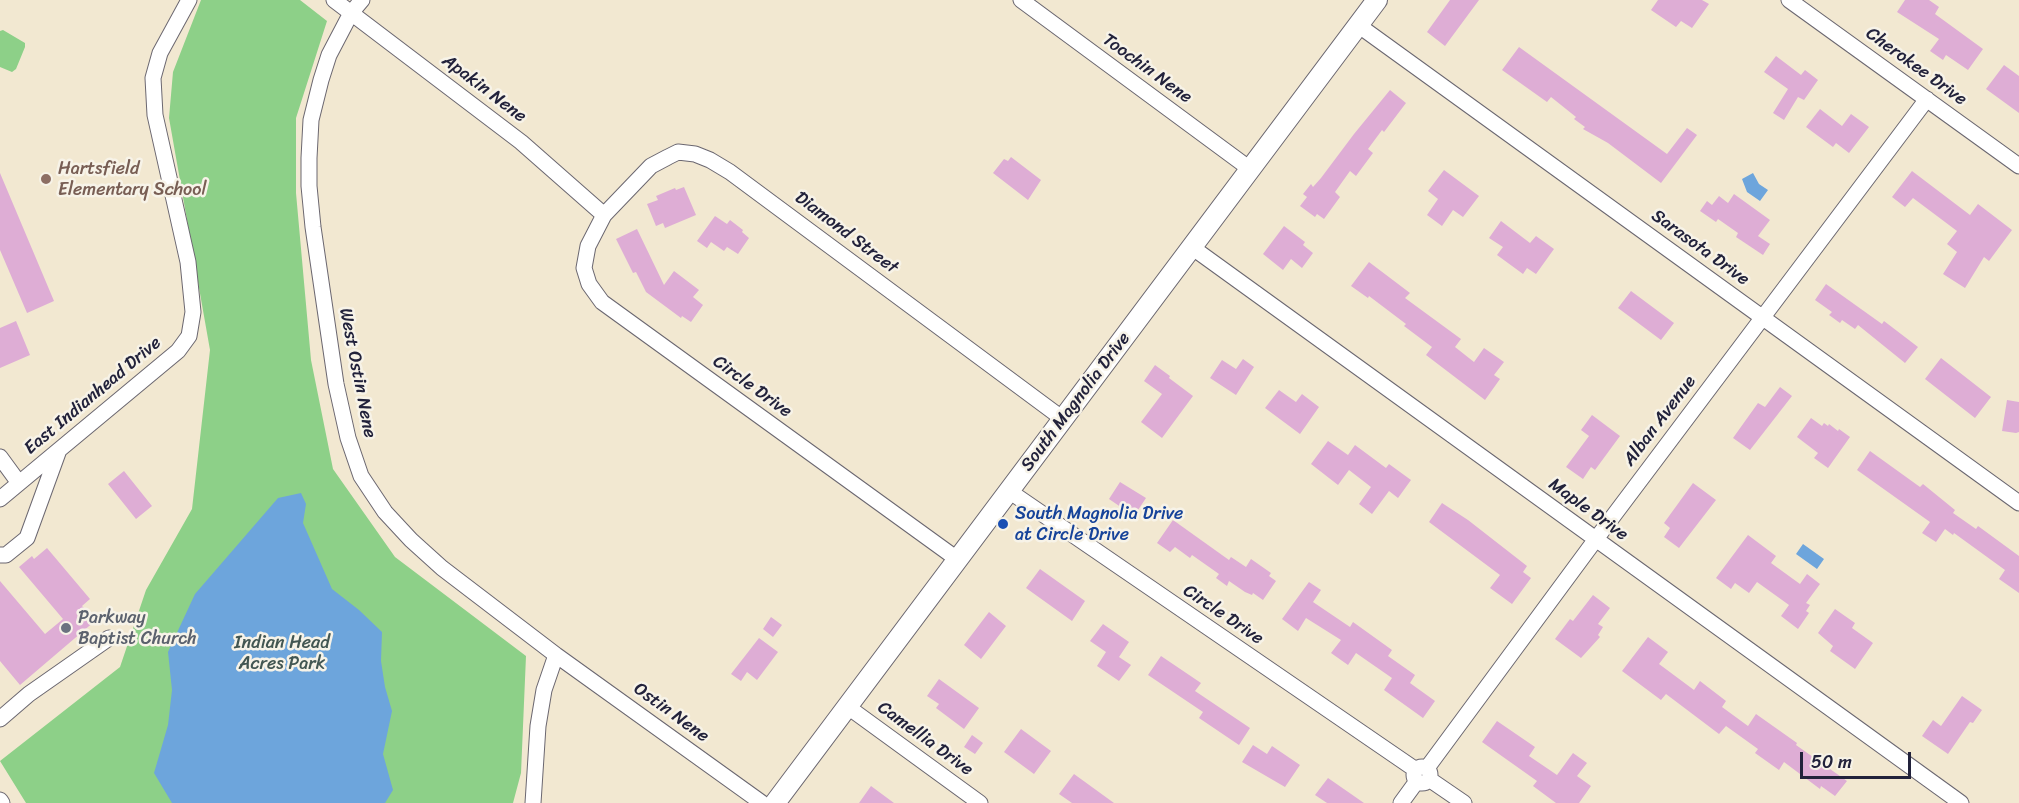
<!DOCTYPE html>
<style>
body{margin:0}
#map{position:relative;width:2019px;height:803px;overflow:hidden;background:#f2e8d1;font-family:Sriracha,sans-serif}
canvas{display:block}
.scale{position:absolute;left:1800px;top:752px;width:111px;height:27px;box-sizing:border-box;border:3px solid #22223b;border-top:0;padding-left:8px;font-size:18px;line-height:21px;white-space:nowrap;color:#22223b;-webkit-text-stroke:4px #f7f3e8;paint-order:stroke}
</style>
<div id="map">
<canvas width="2019" height="803"></canvas>
<div class="scale">50 m</div>
</div>
<script>
const ctx = document.querySelector('canvas').getContext('2d');
ctx.lineJoin = 'round';
function fill(path, color) { ctx.fillStyle = color; ctx.fill(path, 'evenodd'); }
const shape = rows => new Path2D(rows.map(r => 'M' + r).join(''));
function strokePath(path, color, width, dash) { ctx.strokeStyle = color; ctx.lineWidth = width; ctx.lineCap = dash ? 'butt' : 'round'; ctx.setLineDash(dash || []); ctx.stroke(path); }
function drawText(font, color, halo, rows, align = 'center') {
  ctx.font = font + ' Sriracha,sans-serif'; ctx.lineWidth = 5; ctx.setLineDash([]); ctx.textBaseline = 'middle'; ctx.strokeStyle = halo; ctx.fillStyle = color; for (const [text, x, y, turn = 0] of rows) {
    ctx.save(); ctx.translate(x, y); ctx.rotate((+turn || 0) * Math.PI / 180); ctx.textAlign = isNaN(turn) ? turn : align; if (halo) ctx.strokeText(text, 0, 0); ctx.fillText(text, 0, 0); ctx.restore();
  }
}
fill(shape([
 [201,0,300,0,327,21,296,118,296,193,311,360,333,469,395,557,526,656,521,773,513,803,26,803,0,761,120,667,146,590,192,509,210,350,169,118,173,72],
 [3,30,25,43,25,47,16,69,12,72,0,67,0,31]
]), '#8dd088');
fill(shape([
 [1753,173,1759,184,1768,190,1760,201,1747,192,1742,179],
 [301,493,306,504,303,523,332,589,359,610,382,632,381,661,385,687,392,711,383,754,393,790,385,803,172,803,154,773,168,725,172,690,168,652,195,594,278,498],
 [1803,544,1824,559,1817,569,1796,554]
]), '#6da5dc');
fill(shape([
 [1450,0,1479,0,1445,46,1427,32],
 [1658,0,1702,0,1709,4,1692,28,1681,21,1676,27,1651,10],
 [1905,0,1929,0,1939,7,1935,14,1983,49,1968,70,1946,55,1943,60,1930,51,1939,39,1897,12],
 [1519,47,1667,154,1687,128,1697,135,1661,183,1608,143,1583,129,1585,127,1574,119,1576,117,1551,97,1547,102,1502,70],
 [1776,56,1801,75,1805,70,1818,80,1804,100,1798,97,1784,120,1773,113,1788,89,1764,72],
 [2004,65,2019,76,2019,113,1986,89],
 [1390,90,1406,103,1384,132,1382,130,1368,149,1373,153,1356,176,1350,171,1335,192,1340,197,1324,219,1317,214,1315,217,1300,206,1307,197,1303,194,1311,184,1313,187,1321,178,1354,134],
 [1820,109,1842,126,1851,114,1869,127,1849,153,1836,143,1833,147,1806,127],
 [1011,157,1041,180,1028,200,993,173,1004,159,1008,161],
 [1444,170,1479,196,1463,217,1453,210,1442,226,1427,215,1438,199,1428,191],
 [1912,171,1970,215,1978,204,2012,230,1989,261,1984,257,1965,288,1943,274,1957,252,1947,244,1957,231,1913,198,1905,207,1892,197],
 [0,173,54,301,27,313,0,250],
 [684,187,696,215,665,228,663,223,656,226,647,204,658,200,656,196,675,188,676,190],
 [1734,194,1770,220,1758,236,1770,244,1763,255,1736,237,1738,233,1718,219,1716,222,1700,211,1707,201,1712,205,1719,196,1728,203],
 [715,216,727,224,730,220,743,230,742,232,749,238,738,254,727,247,724,251,711,242,707,248,697,241],
 [1501,221,1530,243,1536,236,1554,249,1536,274,1527,268,1523,274,1497,255,1503,247,1489,238],
 [1284,226,1305,242,1303,245,1313,253,1302,268,1291,259,1283,270,1263,254],
 [637,229,664,285,674,271,699,290,693,297,703,305,691,322,682,316,681,318,646,292,636,272,633,273,616,239],
 [1369,262,1410,293,1405,298,1461,339,1455,347,1474,362,1484,348,1504,362,1494,375,1500,379,1485,400,1426,355,1432,347,1404,326,1406,324,1369,296,1368,298,1351,286],
 [1826,284,1882,324,1884,321,1918,347,1905,363,1858,325,1855,329,1842,320,1840,323,1829,315,1832,312,1815,300],
 [1631,291,1674,323,1661,340,1618,308],
 [16,321,30,355,0,368,0,328],
 [1941,358,1991,397,1975,418,1925,379],
 [1243,359,1254,367,1236,395,1210,378,1222,360,1236,369],
 [1155,365,1170,376,1169,378,1193,396,1162,438,1141,422,1162,394,1144,381],
 [1780,387,1792,396,1750,450,1733,438,1758,403,1765,407],
 [1279,390,1296,402,1302,394,1319,407,1300,434,1265,408],
 [2007,400,2019,402,2019,432,2016,433,2002,431],
 [1592,415,1620,436,1595,470,1591,467,1583,479,1566,467,1589,436,1581,430],
 [1811,418,1822,426,1824,423,1828,426,1829,424,1838,431,1839,429,1850,437,1828,468,1814,458,1818,453,1797,437],
 [1328,441,1348,455,1355,445,1386,468,1389,464,1411,480,1398,498,1389,491,1372,514,1359,504,1371,487,1349,470,1338,485,1311,464],
 [1870,451,1920,487,1923,484,1955,510,1953,513,1976,529,1978,526,2019,556,2019,593,1999,579,2005,570,1954,533,1953,535,1945,529,1936,542,1922,533,1930,522,1857,470],
 [124,471,152,506,136,519,108,484],
 [1120,482,1146,498,1134,516,1109,499],
 [1693,483,1716,500,1679,548,1664,537,1670,528,1664,523],
 [1442,503,1468,520,1527,566,1523,572,1531,578,1512,604,1490,588,1500,575,1429,522],
 [1173,520,1229,560,1231,557,1246,567,1251,559,1271,573,1269,576,1276,581,1263,600,1253,593,1252,595,1245,592,1229,581,1227,586,1216,578,1219,574,1192,555,1190,558,1175,547,1170,552,1157,543],
 [1748,535,1776,556,1771,563,1800,584,1807,574,1820,584,1806,603,1810,605,1806,611,1809,613,1798,629,1781,616,1789,605,1757,582,1749,593,1735,583,1731,589,1716,578],
 [47,548,90,599,82,606,95,621,20,685,0,661,0,581,45,634,63,619,19,567,32,556,34,559],
 [1040,569,1085,601,1072,621,1026,588],
 [1309,582,1321,590,1313,602,1350,627,1353,622,1392,650,1388,656,1415,675,1410,683,1435,701,1423,718,1384,690,1392,678,1356,653,1348,665,1331,653,1341,640,1306,618,1298,631,1282,619],
 [1593,595,1610,608,1598,624,1603,627,1598,635,1600,637,1581,658,1555,639,1570,619,1573,621],
 [1835,609,1855,623,1852,628,1873,643,1855,669,1830,651,1833,646,1818,633],
 [989,612,1006,626,981,659,964,645],
 [771,617,782,625,773,637,763,629],
 [1103,624,1129,642,1119,657,1131,665,1119,681,1097,666,1106,652,1090,641],
 [1648,637,1668,652,1659,664,1694,690,1700,681,1726,701,1722,707,1748,726,1756,714,1797,743,1796,745,1847,781,1835,796,1821,786,1820,789,1784,762,1779,770,1755,753,1758,749,1726,726,1719,734,1666,694,1661,700,1622,671],
 [759,638,778,652,757,680,747,672,741,681,731,674],
 [1161,656,1201,683,1195,691,1250,728,1239,745,1199,718,1203,712,1148,675],
 [939,679,979,708,964,729,936,708,939,704,927,696],
 [1962,696,1982,710,1973,723,1970,722,1948,754,1922,736,1933,720,1941,726],
 [1497,721,1535,747,1529,756,1557,775,1573,753,1587,763,1577,776,1591,786,1579,803,1556,803,1533,786,1537,781,1482,742],
 [1021,729,1051,751,1034,774,1004,752],
 [972,735,983,743,975,754,964,747],
 [1253,745,1267,754,1272,746,1300,765,1285,787,1242,762],
 [1074,774,1114,803,1072,803,1059,794],
 [1328,778,1364,803,1327,803,1315,795],
 [871,786,894,803,859,803]
]), '#deadd5');
const minor = shape([
 [334,0,521,142,604,215],
 [362,0,351,13,329,55,321,80,311,120,309,158,309,186,313,227,336,384,348,438,361,476,385,512,411,540,442,568,556,655,762,803],
 [1021,0,1250,169],
 [1789,0,2019,166],
 [1358,25,2019,503],
 [1193,248,1961,803],
 [0,457,19,483],
 [1009,491,1416,770],
 [0,499,178,351,189,336,193,312,188,262,155,115,153,78,160,53,189,0],
 [0,555,6,555,27,538,59,450],
 [957,559,602,302,589,284,584,268,588,246,604,215,651,166,668,157,678,152,695,154,710,160,730,172,1063,419],
 [848,707,980,803],
 [0,719,29,694,109,638],
 '1414 775a8 8 0 1 1 16 0a8 8 0 1 1-16 0Z',
 [1427,768,1596,539,1927,99],
 [1429,779,1464,803],
 [0,800,2,803],
 [533,803,538,726,544,690,556,655],
 [1401,803,1417,781]
]);
const major = shape([
 [775,803,1377,0]
]);
strokePath(minor, '#6b6770', 17);
strokePath(major, '#6b6770', 22);
strokePath(minor, '#fff', 15);
strokePath(major, '#fff', 20);
for (const [x, y, r, color] of [
 [46,179,6,"#8d6e63"],
 [1003,524,6,"#1a4fb4"],
 [66,628,6,"#6b7280"]
]) { const dot = new Path2D(); dot.arc(x, y, r, 0, 2 * Math.PI); ctx.fillStyle = color; ctx.fill(dot); strokePath(dot, '#f7f3e8', 2); }
drawText('18px', '#22223b', '#f7f3e8', [
 ["Cherokee Drive",1916,67,36],
 ["Toochin Nene",1147,69,36],
 ["Apakin Nene",484,89,37],
 ["Diamond Street",846,233,37],
 ["Sarasota Drive",1700,248,36],
 ["West Ostin Nene",357,373,79],
 ["Circle Drive",752,387,36],
 ["East Indianhead Drive",93,396,-40],
 ["South Magnolia Drive",1076,402,-53],
 ["Alban Avenue",1660,421,-53],
 ["Maple Drive",1588,510,36],
 ["Circle Drive",1223,615,34],
 ["Ostin Nene",671,713,36],
 ["Camellia Drive",925,739,36]
]);
drawText('18px', '#785e54', '#f7f3e8', [
 ["Hartsfield",58,169],
 ["Elementary School",58,190]
], 'left');
drawText('18px', '#164399', '#f7f3e8', [
 ["South Magnolia Drive",1015,514],
 ["at Circle Drive",1015,535]
], 'left');
drawText('18px', '#5b616d', '#f7f3e8', [
 ["Parkway",78,618],
 ["Baptist Church",78,639]
], 'left');
drawText('18px', '#425652', '#f7f3e8', [
 ["Indian Head",282,643],
 ["Acres Park",282,664]
]);
</script>
